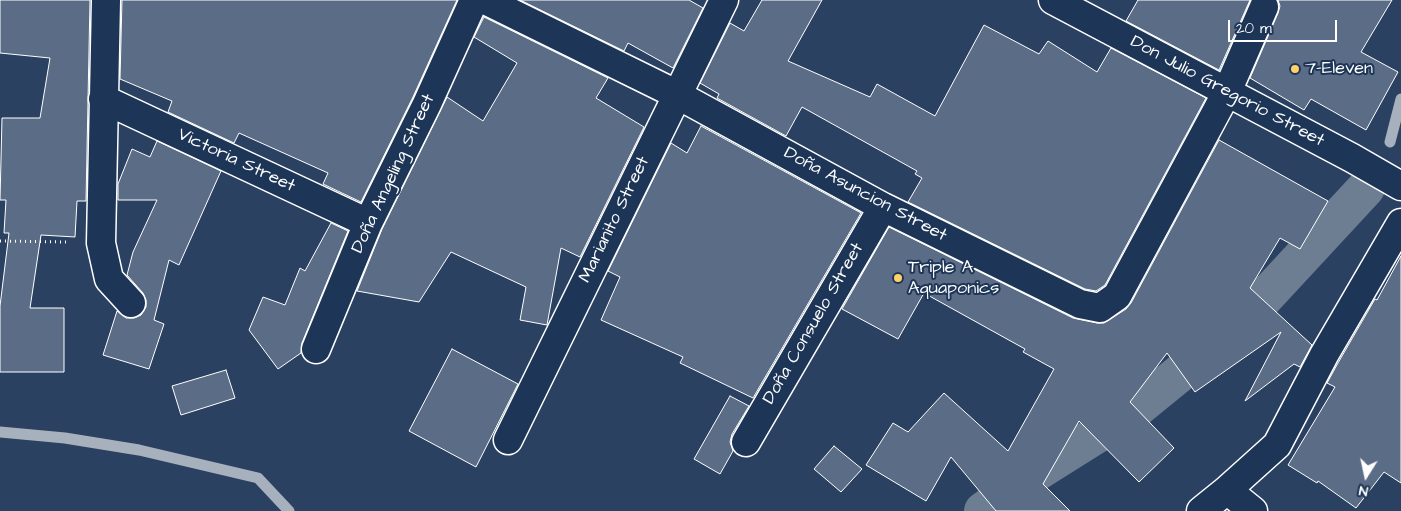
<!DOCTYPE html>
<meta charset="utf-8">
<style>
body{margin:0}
#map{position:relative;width:1401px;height:511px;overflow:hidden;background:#2a4161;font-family:"Architects Daughter",sans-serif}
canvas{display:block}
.north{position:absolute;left:1341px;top:451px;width:50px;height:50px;-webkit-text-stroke:4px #1d3557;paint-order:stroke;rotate:190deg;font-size:14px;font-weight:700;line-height:20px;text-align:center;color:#fff}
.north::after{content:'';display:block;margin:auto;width:18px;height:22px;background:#fff;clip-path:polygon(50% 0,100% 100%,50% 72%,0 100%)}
.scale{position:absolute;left:1228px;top:20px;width:109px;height:22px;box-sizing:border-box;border:2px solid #fff;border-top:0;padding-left:6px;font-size:15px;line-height:18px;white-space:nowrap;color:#fff;-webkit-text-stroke:4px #1d3557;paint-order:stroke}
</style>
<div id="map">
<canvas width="1401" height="511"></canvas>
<div class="north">N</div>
<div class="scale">20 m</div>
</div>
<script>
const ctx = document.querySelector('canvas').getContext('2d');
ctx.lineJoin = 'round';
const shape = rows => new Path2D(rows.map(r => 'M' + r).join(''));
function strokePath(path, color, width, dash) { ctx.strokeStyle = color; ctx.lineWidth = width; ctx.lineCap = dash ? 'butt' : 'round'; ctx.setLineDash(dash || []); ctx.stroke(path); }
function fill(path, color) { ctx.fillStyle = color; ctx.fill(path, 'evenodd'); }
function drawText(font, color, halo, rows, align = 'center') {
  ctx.font = font + ' "Architects Daughter",sans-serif'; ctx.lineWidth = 4; ctx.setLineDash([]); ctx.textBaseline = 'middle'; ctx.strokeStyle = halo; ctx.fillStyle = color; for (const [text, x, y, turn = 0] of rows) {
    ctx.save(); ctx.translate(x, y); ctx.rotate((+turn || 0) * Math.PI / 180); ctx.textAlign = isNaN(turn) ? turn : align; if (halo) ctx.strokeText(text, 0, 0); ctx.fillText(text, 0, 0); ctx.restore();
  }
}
strokePath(shape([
 [1390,142,1401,99],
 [0,432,65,438,139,450,258,478,289,511]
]), '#a7b1be', 11);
strokePath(shape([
 [983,511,1037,472,1131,413,1239,325,1366,188]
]), '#6d7d92', 38);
const building = shape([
 [0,0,90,0,86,201,77,201,75,237,41,235,30,308,64,308,64,372,0,372,0,306,9,233,4,233,6,200,0,200,2,118,40,118,50,58,0,53,0,0],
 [122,0,457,0,413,97,361,202,323,184,328,173,239,133,234,143,168,112,172,101,120,79,122,0],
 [520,0,689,0,703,8,673,68,628,43,624,51,520,0],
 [762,0,822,0,788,61,870,97,877,84,935,116,984,25,1039,54,1048,41,1097,72,1111,48,1206,98,1105,285,1096,291,1085,289,908,202,922,178,915,174,917,171,802,107,786,136,717,98,719,94,700,83,730,23,744,31,762,0],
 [1138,0,1250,0,1219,70,1126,21,1138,0],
 [1278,0,1392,0,1361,52,1398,72,1366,130,1311,99,1304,110,1250,78,1278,13,1280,6,1278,0],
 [484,17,608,78,596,98,644,127,580,257,561,248,547,325,520,320,526,287,451,252,419,302,357,291,382,229,447,97,483,121,517,63,474,37,484,17],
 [701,126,861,213,753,398,680,363,683,357,601,320,620,277,608,271,671,143,687,153,701,126],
 [1219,140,1328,201,1300,249,1280,238,1250,288,1312,345,1300,367,1294,364,1245,401,1281,332,1195,392,1167,353,1130,402,1174,448,1139,482,1079,421,1043,484,1070,511,996,511,951,457,926,501,866,465,893,423,908,432,944,393,1008,451,1054,369,1023,352,1025,349,924,293,898,339,842,309,889,227,1073,318,1097,323,1104,323,1126,309,1131,303,1219,140],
 [157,141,221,171,179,265,169,260,154,320,164,324,149,369,103,355,117,311,126,318,134,318,141,315,146,307,146,300,143,293,127,275,133,252,157,200,118,200,118,184,132,149,150,157,157,141],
 [331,223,348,231,302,343,301,353,278,369,249,330,263,297,285,305,300,268,305,271,331,223],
 [1401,256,1401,483,1384,472,1356,508,1318,481,1317,483,1288,465,1335,387,1327,383,1338,363,1375,299,1377,300,1401,256],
 [452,349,518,384,476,467,409,431,452,349],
 [226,370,235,398,181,415,172,386,226,370],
 [730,396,749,406,732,434,730,442,733,451,720,474,694,459,730,396],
 [834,446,862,469,841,492,814,469,834,446]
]);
fill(building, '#5b6c86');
strokePath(building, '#fff', 1);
const minor = shape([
 [106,0,101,243,109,279,131,303],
 [485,0,676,94,883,207,1080,304,1100,308,1117,296,1227,92,1264,7],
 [1053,0,1352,158,1401,186],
 [103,99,368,223],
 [316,349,368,223,427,104,474,0],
 [508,440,724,0],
 [746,442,883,207],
 [1201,511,1227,490],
 [1253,511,1227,490,1277,445,1324,355,1401,223]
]);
strokePath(minor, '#fff', 31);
strokePath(shape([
 [0,241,68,242]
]), '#fff', 3, [1, 4]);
strokePath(minor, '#1d3557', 28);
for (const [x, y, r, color] of [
 [1295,69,5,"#ffd166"],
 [898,278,5,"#ffd166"]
]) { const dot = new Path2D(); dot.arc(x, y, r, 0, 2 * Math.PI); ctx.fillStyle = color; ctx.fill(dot); strokePath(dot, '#1d3557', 2); }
drawText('18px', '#fff', '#1d3557', [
 ["7-Eleven",1305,69],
 ["Triple A",908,268],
 ["Aquaponics",908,289]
], 'left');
drawText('18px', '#fff', '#1d3557', [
 ["Don Julio Gregorio Street",1227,92,28],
 ["Victoria Street",236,161,25],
 ["Doña Angeling Street",394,174,-65],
 ["Doña Asuncion Street",865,195,28],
 ["Marianito Street",615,220,-64],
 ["Doña Consuelo Street",814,324,-60]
]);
</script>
